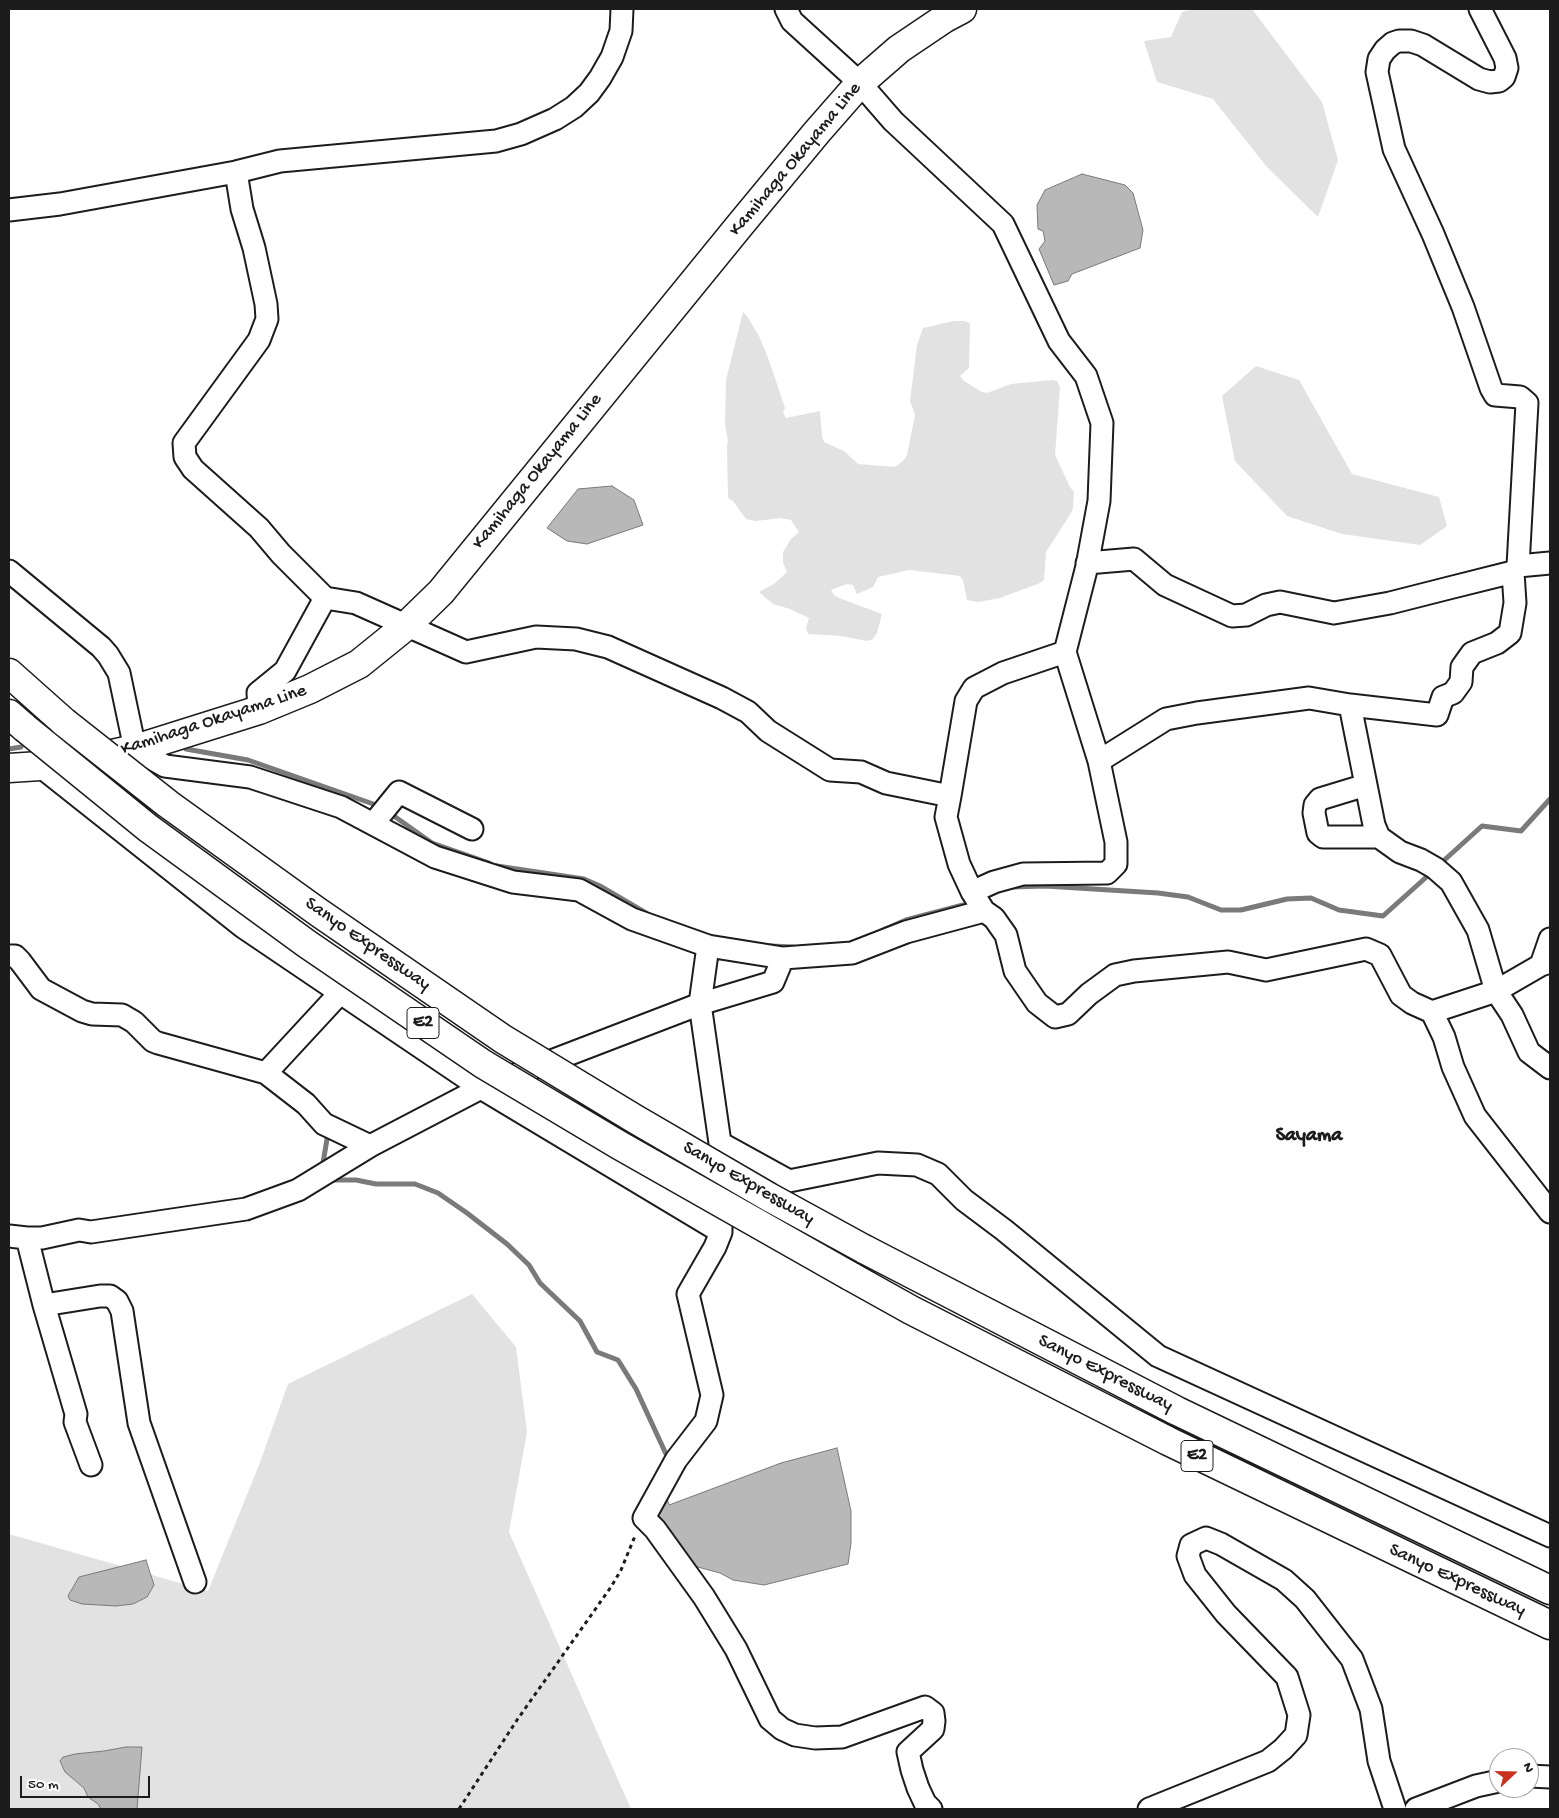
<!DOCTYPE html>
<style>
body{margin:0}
#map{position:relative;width:1559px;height:1818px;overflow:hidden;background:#fff;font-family:"Gochi Hand",sans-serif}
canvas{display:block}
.frame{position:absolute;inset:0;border:10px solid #1c1c1c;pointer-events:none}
.north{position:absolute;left:1489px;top:1748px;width:50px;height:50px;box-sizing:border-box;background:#fff;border:1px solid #a4a4a4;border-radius:50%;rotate:69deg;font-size:14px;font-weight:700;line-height:20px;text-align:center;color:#1c1c1c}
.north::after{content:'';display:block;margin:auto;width:18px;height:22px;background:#c8321e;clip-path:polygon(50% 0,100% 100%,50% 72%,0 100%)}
.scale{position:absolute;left:20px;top:1776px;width:130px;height:22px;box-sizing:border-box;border:2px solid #1c1c1c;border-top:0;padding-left:6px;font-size:15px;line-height:18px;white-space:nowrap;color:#1c1c1c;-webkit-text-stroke:4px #fff;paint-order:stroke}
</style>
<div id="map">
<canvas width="1559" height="1818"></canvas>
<div class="frame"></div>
<div class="north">N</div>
<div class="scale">50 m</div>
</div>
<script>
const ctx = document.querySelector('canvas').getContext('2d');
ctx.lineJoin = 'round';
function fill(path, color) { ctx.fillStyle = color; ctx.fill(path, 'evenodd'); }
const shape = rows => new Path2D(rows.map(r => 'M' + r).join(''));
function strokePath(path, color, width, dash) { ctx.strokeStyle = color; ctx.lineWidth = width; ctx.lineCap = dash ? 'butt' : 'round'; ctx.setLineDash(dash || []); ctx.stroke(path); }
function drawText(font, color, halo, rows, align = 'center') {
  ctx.font = font + ' "Gochi Hand",sans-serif'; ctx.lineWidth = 5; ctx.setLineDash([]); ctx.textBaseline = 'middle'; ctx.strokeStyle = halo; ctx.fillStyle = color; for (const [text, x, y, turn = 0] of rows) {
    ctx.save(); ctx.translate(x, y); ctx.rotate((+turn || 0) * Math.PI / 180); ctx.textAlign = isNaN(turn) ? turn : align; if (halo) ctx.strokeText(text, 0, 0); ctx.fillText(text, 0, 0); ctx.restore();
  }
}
fill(shape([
 [1195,9,1252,9,1322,102,1338,160,1318,217,1266,166,1213,99,1157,82,1144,41,1171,37,1182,12],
 [743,312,747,316,759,336,770,363,785,408,783,413,786,418,820,411,822,436,824,442,844,451,858,464,895,467,904,460,907,455,915,415,910,401,917,345,923,328,954,321,964,321,970,323,969,368,960,376,964,381,982,392,987,393,1011,384,1052,380,1057,381,1060,387,1055,455,1070,487,1074,492,1073,508,1071,513,1046,552,1044,580,1040,583,1000,598,978,602,967,600,963,580,960,576,909,570,878,577,873,587,857,594,853,585,847,584,831,590,834,595,839,598,882,614,877,633,873,639,867,641,841,636,808,634,806,628,809,618,790,609,773,604,759,592,774,584,787,572,783,562,783,552,791,539,799,532,791,520,781,518,756,521,746,519,733,501,728,498,727,446,728,441,725,425,726,380],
 [1256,366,1299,380,1352,474,1439,497,1447,526,1420,545,1342,534,1287,516,1235,461,1222,396],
 [472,1294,516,1347,527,1432,509,1532,631,1809,9,1809,9,1534,208,1591,259,1465,288,1384]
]), '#e2e2e2');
const water = shape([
 [1082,174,1125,185,1133,193,1143,230,1140,248,1072,274,1068,281,1054,285,1039,249,1045,241,1043,231,1038,229,1037,205,1045,190,1082,174],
 [612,486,634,500,643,525,587,544,567,541,547,528,578,489,612,486],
 [837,1448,851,1511,851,1543,848,1564,764,1585,733,1580,720,1573,694,1566,656,1511,667,1498,669,1505,781,1463,837,1448],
 [146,1560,154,1585,147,1597,133,1604,116,1606,82,1604,70,1600,68,1596,79,1577,146,1560],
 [126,1747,142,1747,137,1809,101,1809,98,1804,88,1797,84,1788,65,1772,60,1761,63,1757,75,1754,104,1751,126,1747]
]);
fill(water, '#b8b8b8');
strokePath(water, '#7a7a7a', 1);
strokePath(shape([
 [9,749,21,747],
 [186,749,248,760,379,806],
 [391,814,432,843,489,863],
 [1440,864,1482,826,1521,831,1550,799],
 [497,866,584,879,600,886,646,913],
 [1012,887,1045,886,1158,893,1188,897,1221,910,1241,910,1287,899,1311,898,1339,910,1383,916,1432,872],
 [883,930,906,920,963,905],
 [771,946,793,947],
 [322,1169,328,1133],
 [329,1180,356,1180,376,1184,415,1184,438,1193,467,1213,507,1244,529,1265,540,1283,580,1321,597,1352,618,1360,636,1389,666,1454]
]), '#7a7a7a', 5);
const minor = shape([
 [786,9,792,21,860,83,893,121,1003,224,1059,341,1086,376,1102,423,1099,501,1087,566,1065,652,1099,761,1116,842,1116,864,1107,873,1023,874,994,882,972,892,984,911,994,918,1006,935,1015,971,1037,1003,1055,1017,1068,1014,1089,994,1115,975,1134,971,1228,962,1266,970,1366,949,1380,955,1401,995,1412,1003,1432,1012,1444,1037,1453,1067,1475,1116,1550,1212],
 [1480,9,1505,58,1507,68,1504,77,1499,81,1490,82,1479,79,1423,45,1411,41,1399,41,1393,43,1385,50,1379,59,1377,72,1394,149,1433,234,1463,307,1491,388,1495,395,1520,397,1527,403,1518,566],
 [236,172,242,209,254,248,266,304,267,319,259,340,184,443,185,457,193,469,259,528,281,554,325,598,356,603,466,652,536,637,576,639,608,647,722,698,748,712,768,731,830,770,861,772,886,783,950,796,946,817,959,864,972,892],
 [9,210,60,204,236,172,280,161,496,141,521,134,555,119,574,107,589,93,600,78,612,57,621,31,622,9],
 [1087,563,1134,559,1165,585,1232,616,1246,615,1266,605,1280,602,1334,613,1390,603,1449,588,1513,572,1518,566,1550,563],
 [9,571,101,647,108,655,119,673,135,749,165,766,250,777,341,807,435,857,513,882,579,890,632,919,708,946,783,958,852,953,906,932,984,911],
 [1350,705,1374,825,1379,837,1400,852,1421,860,1435,868,1451,882,1478,930,1496,991,1512,1015,1529,1052,1550,1068],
 [259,710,258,693,285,671,325,598],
 [1099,761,1166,719,1197,713,1309,698,1350,705,1437,715,1443,697,1453,693,1461,682,1462,667,1472,653,1497,643,1510,633,1515,603,1513,572],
 [40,766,243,927,481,1088,721,1232],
 [1366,785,1320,799,1315,805,1314,813,1318,833,1323,837,1379,837],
 [950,796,966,701,974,688,1003,673,1065,652],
 [373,824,399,792,472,829],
 [708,946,700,1004,720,1143,721,1232,715,1247,688,1294,712,1395,706,1421,676,1460,644,1518,655,1529,704,1597,736,1649,770,1719,782,1729,795,1735,815,1738,842,1737,925,1707,933,1713,934,1721,933,1729,908,1752,912,1770,918,1788,925,1803,931,1809],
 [9,956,15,956,20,961,41,989,82,1011,92,1014,122,1015,134,1022,153,1041,158,1043,266,1073,306,1104,324,1124,370,1146],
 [1541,965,1550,939],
 [1432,1012,1496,991,1541,965,1550,962],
 [266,1073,340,993],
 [720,1143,789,1181,878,1163,917,1165,938,1174,964,1200,1004,1230,1158,1356,1550,1536],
 [9,1236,27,1238,42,1238,79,1230,91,1232,246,1209,298,1190,370,1146,481,1088,700,1004,773,982,783,958],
 [27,1238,44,1305,76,1414,75,1422,91,1465],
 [44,1305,100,1296,110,1296,117,1301,122,1311,139,1423,195,1582],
 [1529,1776,1550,1777],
 [1149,1809,1268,1761,1283,1749,1296,1735,1299,1715,1287,1677,1226,1614,1195,1575,1188,1556,1191,1545,1206,1538,1221,1544,1284,1580,1305,1599,1352,1659,1371,1709,1379,1761,1395,1809],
 [1416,1809,1476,1786,1499,1781]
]);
const major = shape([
 [9,768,40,766,90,759,135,749,259,710,310,689,359,664,406,626,441,592,740,225,817,132,860,83,899,49,945,18,962,9]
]);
const highway = shape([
 [9,673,64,722],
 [9,714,25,728],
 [864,1249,1177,1411,1550,1590],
 [850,1276,911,1310,1168,1441,1550,1625]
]);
strokePath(minor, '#1c1c1c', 25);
strokePath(major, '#1c1c1c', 31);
strokePath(highway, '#1c1c1c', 31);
strokePath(shape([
 [459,1809,517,1720,611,1587,621,1570,635,1536]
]), '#1c1c1c', 3, [4, 4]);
strokePath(minor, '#fff', 21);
strokePath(major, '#fff', 28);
strokePath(highway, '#fff', 28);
const highwayBridge = shape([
 [64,722,168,804,318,912,503,1039,635,1119,769,1197,864,1249],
 [25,728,148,828,307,944,483,1064,619,1145,850,1276]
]);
strokePath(highwayBridge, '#1c1c1c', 31, []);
strokePath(highwayBridge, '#fff', 28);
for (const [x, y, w] of [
 [423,1023,32],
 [1197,1456,32]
]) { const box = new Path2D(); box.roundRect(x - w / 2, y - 15.5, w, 31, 4); ctx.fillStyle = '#fff'; ctx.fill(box); strokePath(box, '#1c1c1c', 1); }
drawText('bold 18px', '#1c1c1c', null, [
 ["E2",423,1023],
 ["E2",1197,1456]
]);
drawText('19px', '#1c1c1c', '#fff', [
 ["Kamihaga Okayama Line",796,160,-50],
 ["Kamihaga Okayama Line",538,472,-51],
 ["Kamihaga Okayama Line",214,721,-18],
 ["Sanyo Expressway",367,945,35],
 ["Sanyo Expressway",748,1184,30],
 ["Sanyo Expressway",1105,1374,27],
 ["Sanyo Expressway",1457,1581,25]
]);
drawText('bold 20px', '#1c1c1c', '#fff', [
 ["Sayama",1309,1137]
]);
</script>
